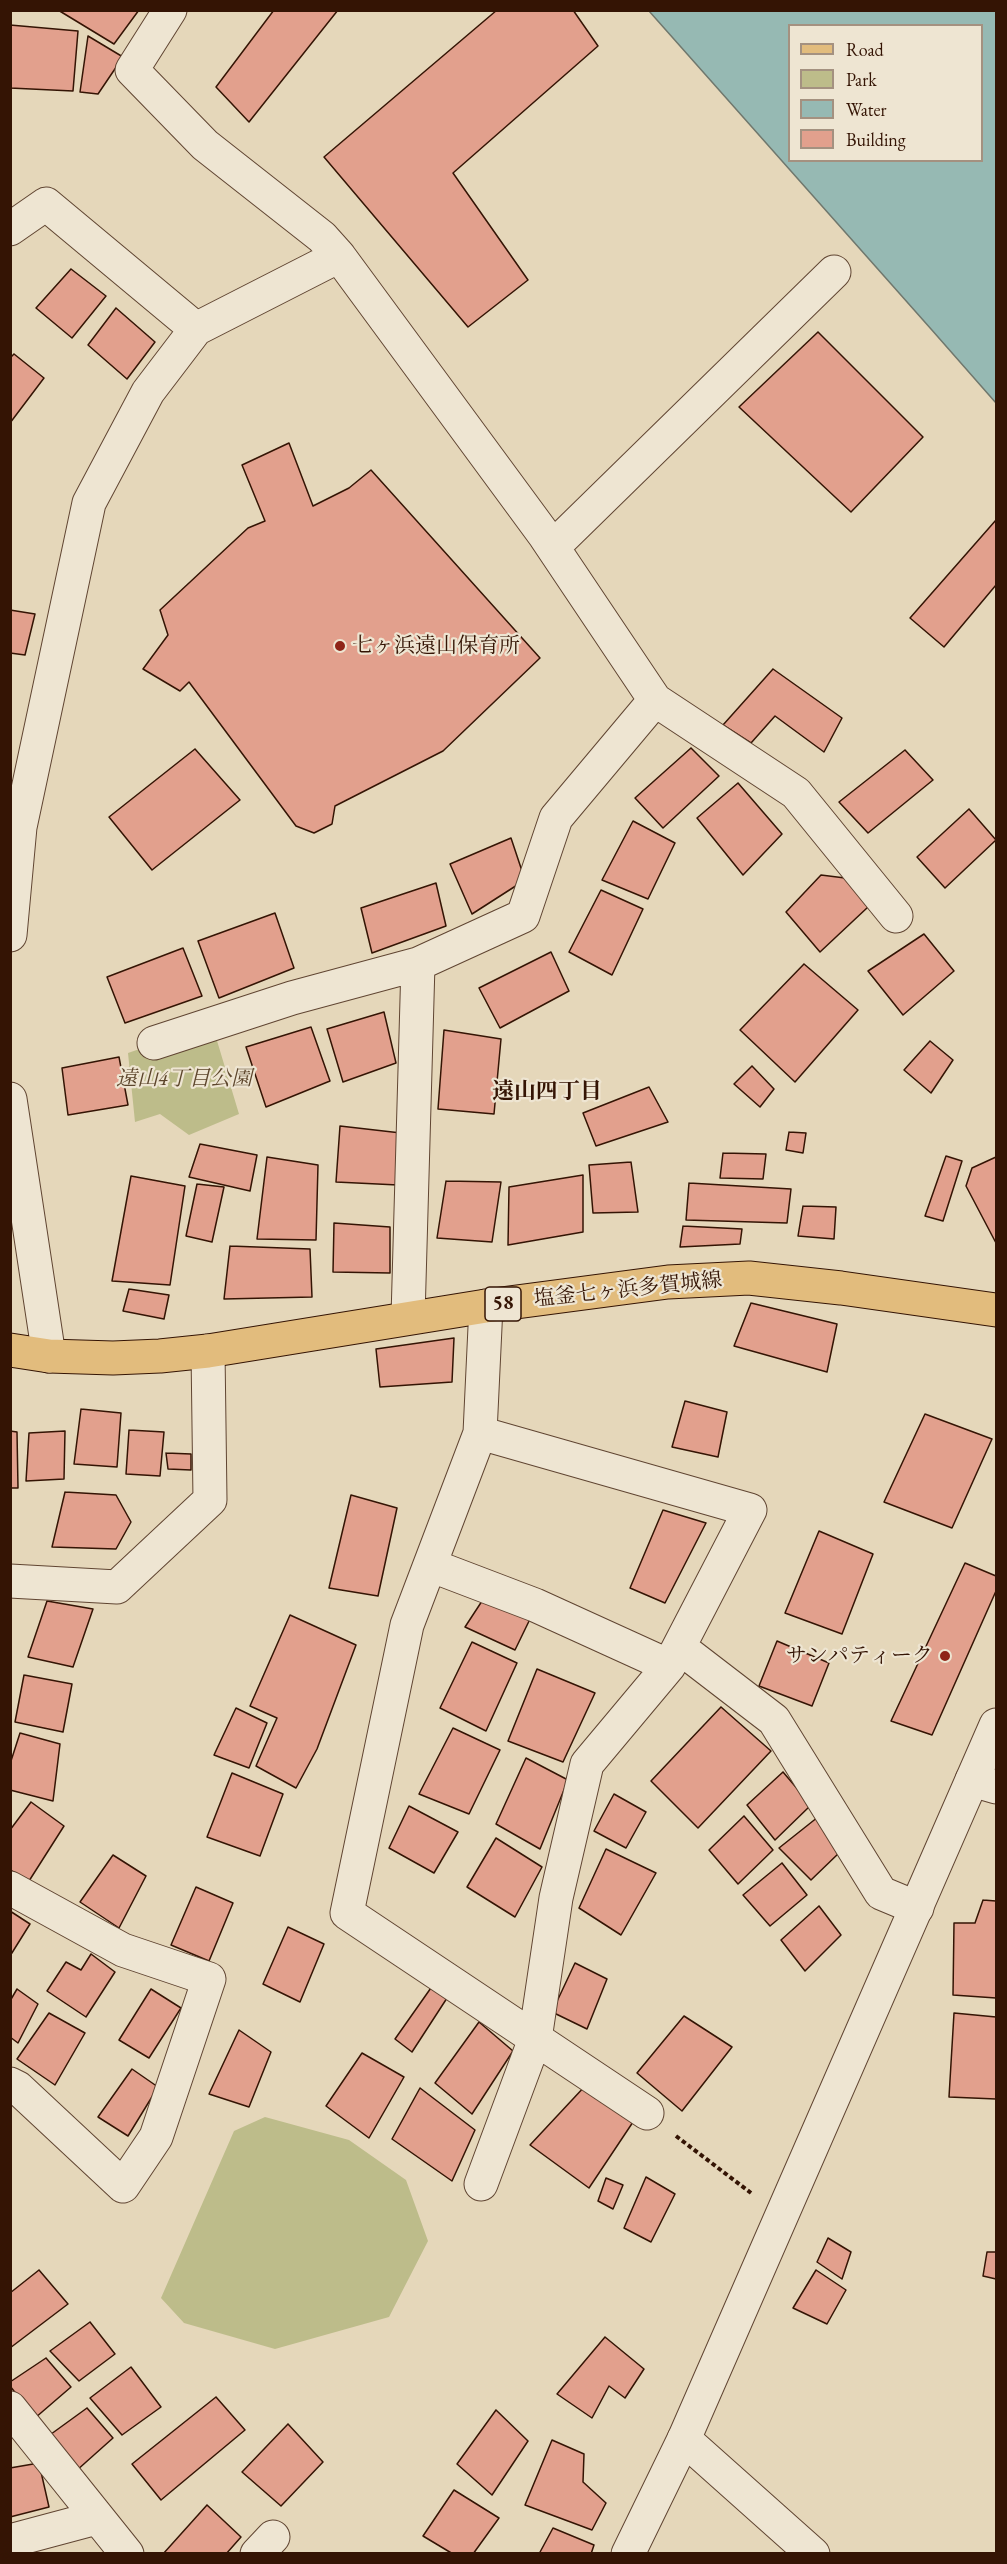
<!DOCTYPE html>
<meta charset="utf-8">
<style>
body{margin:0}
#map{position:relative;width:1007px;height:2564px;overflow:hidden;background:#e5d7ba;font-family:"EB Garamond",serif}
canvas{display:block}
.frame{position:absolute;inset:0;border:12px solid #341404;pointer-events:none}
.legend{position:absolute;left:788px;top:24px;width:195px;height:138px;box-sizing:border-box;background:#eee5d2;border:2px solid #a49180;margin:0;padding:8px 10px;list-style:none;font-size:18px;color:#341404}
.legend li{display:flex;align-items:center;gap:12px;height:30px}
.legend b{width:30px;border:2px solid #a49180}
</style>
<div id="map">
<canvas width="1007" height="2564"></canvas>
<div class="frame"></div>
<ul class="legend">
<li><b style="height:8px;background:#e2bc7d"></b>Road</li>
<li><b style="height:16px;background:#bdbc8a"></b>Park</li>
<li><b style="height:16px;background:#96b9b3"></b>Water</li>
<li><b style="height:16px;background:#e2a08d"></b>Building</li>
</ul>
</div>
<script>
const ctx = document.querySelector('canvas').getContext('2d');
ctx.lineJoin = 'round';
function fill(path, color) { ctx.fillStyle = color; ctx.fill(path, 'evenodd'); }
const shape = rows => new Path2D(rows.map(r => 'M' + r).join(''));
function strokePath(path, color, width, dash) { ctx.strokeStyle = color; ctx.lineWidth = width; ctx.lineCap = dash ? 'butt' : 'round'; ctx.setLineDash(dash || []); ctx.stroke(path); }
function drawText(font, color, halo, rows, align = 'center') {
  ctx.font = font + ' "EB Garamond","Noto Serif JP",serif'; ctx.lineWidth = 4.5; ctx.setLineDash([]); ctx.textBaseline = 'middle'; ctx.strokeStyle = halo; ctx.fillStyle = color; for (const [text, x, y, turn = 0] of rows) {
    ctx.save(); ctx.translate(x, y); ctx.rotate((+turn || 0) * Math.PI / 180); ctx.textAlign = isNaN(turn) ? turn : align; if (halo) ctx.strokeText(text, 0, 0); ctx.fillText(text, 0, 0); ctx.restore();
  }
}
fill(shape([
 [212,1024,239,1114,189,1135,160,1114,135,1122,128,1053],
 [265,2117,349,2140,406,2180,428,2241,389,2317,275,2349,184,2323,161,2298,234,2131]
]), '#bdbc8a');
const water = shape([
 [649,11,996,11,996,403,931,329,649,11],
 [790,26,982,26,982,160,790,160,790,26]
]);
fill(water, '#96b9b3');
strokePath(water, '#6f776d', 1.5);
const building = shape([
 [58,10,139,10,114,44,58,10],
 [274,10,338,10,249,122,216,87,274,10],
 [497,10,573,10,598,46,453,173,528,280,468,327,324,157,497,10],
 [10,25,78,31,73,91,10,88,10,25],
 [88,36,123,57,98,94,80,92,88,36],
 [71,269,106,296,72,338,36,308,71,269],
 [116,308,155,342,127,379,88,345,116,308],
 [818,332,923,437,851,512,739,407,818,332],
 [14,354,44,378,10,423,10,358,14,354],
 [289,443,313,506,349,488,371,470,540,658,443,751,335,806,332,824,314,833,296,826,189,682,180,691,143,669,168,635,160,610,248,528,265,521,242,465,289,443],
 [996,520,996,585,944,647,910,618,996,520],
 [10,610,35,614,25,655,10,653,10,610],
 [773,669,842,718,824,752,775,716,751,743,723,725,773,669],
 [691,748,719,776,663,828,635,798,691,748],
 [195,749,240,800,152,870,109,817,195,749],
 [905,750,933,780,868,833,839,802,905,750],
 [738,783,782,834,743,875,697,818,738,783],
 [969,809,996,840,945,888,917,857,969,809],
 [633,821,675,843,648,899,602,880,633,821],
 [511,838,525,880,472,914,450,864,511,838],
 [821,875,845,878,868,907,820,952,786,912,821,875],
 [436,883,446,926,372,953,361,908,436,883],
 [601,890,643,909,612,975,569,952,601,890],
 [275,913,294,968,219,998,198,941,275,913],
 [924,934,954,971,903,1015,868,971,924,934],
 [183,948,202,996,125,1023,107,977,183,948],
 [551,952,569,991,500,1028,479,988,551,952],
 [804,964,858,1010,795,1082,740,1030,804,964],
 [384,1012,396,1063,343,1082,327,1029,384,1012],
 [311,1027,330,1081,266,1107,246,1047,311,1027],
 [444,1030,501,1039,494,1114,438,1109,444,1030],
 [930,1041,953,1060,931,1093,904,1070,930,1041],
 [119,1057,128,1105,68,1115,62,1068,119,1057],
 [752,1066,774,1089,760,1107,734,1084,752,1066],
 [649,1087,668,1122,596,1146,583,1113,649,1087],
 [340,1126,401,1133,398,1185,336,1182,340,1126],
 [789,1132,806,1133,803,1153,786,1150,789,1132],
 [200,1144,257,1155,250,1191,189,1177,200,1144],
 [723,1153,766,1154,763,1179,720,1178,723,1153],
 [946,1156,962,1161,943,1221,925,1216,946,1156],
 [267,1157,318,1165,316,1240,257,1239,267,1157],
 [996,1157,996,1243,966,1186,972,1168,996,1157],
 [631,1162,638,1212,593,1213,589,1165,631,1162],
 [583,1175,583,1232,508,1245,509,1187,583,1175],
 [131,1176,185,1186,170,1285,112,1281,131,1176],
 [446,1181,501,1182,492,1242,437,1238,446,1181],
 [689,1183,791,1189,787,1223,686,1220,689,1183],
 [197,1184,224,1187,212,1242,186,1236,197,1184],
 [803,1206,836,1207,834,1239,798,1236,803,1206],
 [334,1223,390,1227,390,1273,333,1272,334,1223],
 [683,1226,742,1229,740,1244,680,1247,683,1226],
 [230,1246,310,1249,312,1297,224,1299,230,1246],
 [129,1289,169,1295,164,1319,123,1311,129,1289],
 [751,1303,837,1324,827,1372,734,1346,751,1303],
 [454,1338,452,1382,380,1387,376,1349,454,1338],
 [685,1401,727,1412,718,1457,672,1447,685,1401],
 [81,1409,121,1413,117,1467,74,1464,81,1409],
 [925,1414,992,1439,952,1528,884,1502,925,1414],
 [129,1430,164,1432,160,1476,126,1474,129,1430],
 [10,1431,17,1432,18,1488,10,1488,10,1431],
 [65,1431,64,1479,26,1481,29,1433,65,1431],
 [166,1453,191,1454,191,1470,168,1469,166,1453],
 [65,1492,116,1495,131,1522,116,1549,52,1547,65,1492],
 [351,1495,397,1508,378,1596,329,1588,351,1495],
 [663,1510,706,1523,665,1603,630,1588,663,1510],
 [819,1531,873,1554,842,1634,785,1613,819,1531],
 [965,1563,996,1576,996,1591,932,1735,891,1721,965,1563],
 [484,1598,531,1617,515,1650,465,1627,484,1598],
 [47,1601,93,1609,73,1667,28,1657,47,1601],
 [290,1615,356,1645,317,1749,296,1788,256,1766,277,1718,250,1706,290,1615],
 [777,1641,829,1663,812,1706,759,1686,777,1641],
 [472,1642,517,1663,486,1731,440,1708,472,1642],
 [537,1669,595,1693,563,1762,508,1741,537,1669],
 [24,1675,72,1684,63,1732,15,1722,24,1675],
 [721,1707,771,1751,698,1828,651,1781,721,1707],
 [236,1708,267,1723,249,1768,214,1755,236,1708],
 [453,1728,500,1750,469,1814,419,1794,453,1728],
 [20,1733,60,1744,53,1801,10,1790,10,1764,20,1733],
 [526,1758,568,1780,540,1849,496,1824,526,1758],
 [783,1772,811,1805,775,1840,747,1805,783,1772],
 [232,1773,283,1794,260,1856,207,1837,232,1773],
 [614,1794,646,1812,626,1848,594,1831,614,1794],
 [31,1802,64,1826,29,1881,10,1870,10,1830,31,1802],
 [409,1806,458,1832,434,1873,389,1848,409,1806],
 [744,1816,773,1850,738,1884,709,1850,744,1816],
 [818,1817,840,1852,811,1880,779,1848,818,1817],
 [496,1838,542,1867,515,1917,467,1887,496,1838],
 [606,1849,656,1873,621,1935,579,1908,606,1849],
 [113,1855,146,1876,119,1928,80,1902,113,1855],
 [782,1863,807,1895,770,1926,743,1895,782,1863],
 [196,1887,233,1903,209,1961,171,1945,196,1887],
 [983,1900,996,1901,996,1998,953,1995,954,1923,975,1923,983,1900],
 [819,1906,841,1935,805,1971,781,1940,819,1906],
 [10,1911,30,1924,10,1956,10,1911],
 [288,1927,324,1944,300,2002,263,1984,288,1927],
 [91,1954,115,1972,86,2017,47,1991,66,1962,81,1970,91,1954],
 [575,1963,607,1979,587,2029,552,2012,575,1963],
 [433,1985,449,1995,412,2052,395,2039,433,1985],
 [17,1989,38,2004,18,2043,10,2037,10,2001,17,1989],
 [151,1989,181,2008,149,2058,119,2040,151,1989],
 [49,2013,85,2033,55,2085,17,2059,49,2013],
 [954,2013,996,2017,996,2099,949,2097,954,2013],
 [684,2016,732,2047,682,2111,637,2073,684,2016],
 [479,2022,513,2051,472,2114,435,2083,479,2022],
 [239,2030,271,2052,249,2107,209,2094,239,2030],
 [362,2053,404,2077,369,2138,326,2106,362,2053],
 [132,2069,158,2087,128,2136,98,2117,132,2069],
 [586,2085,633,2122,589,2188,530,2145,586,2085],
 [420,2088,475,2130,452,2181,392,2139,420,2088],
 [646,2177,675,2194,651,2242,624,2228,646,2177],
 [606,2178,623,2185,613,2209,598,2201,606,2178],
 [828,2238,851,2252,842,2279,817,2262,828,2238],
 [987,2252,996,2252,996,2279,983,2276,987,2252],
 [39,2270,68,2304,10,2348,10,2293,39,2270],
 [816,2270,846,2290,827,2324,793,2308,816,2270],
 [90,2322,115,2354,79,2381,50,2351,90,2322],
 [605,2337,644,2369,625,2398,609,2386,592,2418,557,2394,605,2337],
 [46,2358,71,2387,35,2418,10,2386,10,2382,46,2358],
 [131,2367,161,2407,122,2435,90,2398,131,2367],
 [216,2397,245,2430,161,2500,132,2464,216,2397],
 [87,2408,113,2438,76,2471,47,2437,87,2408],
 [496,2410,528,2441,492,2495,457,2464,496,2410],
 [288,2424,323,2462,281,2506,242,2472,288,2424],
 [552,2440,584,2454,583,2482,606,2503,592,2530,525,2505,552,2440],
 [39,2463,49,2507,10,2517,10,2468,39,2463],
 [454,2490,499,2518,473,2554,453,2554,423,2536,454,2490],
 [207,2505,241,2537,226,2554,163,2554,207,2505],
 [553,2528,594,2545,591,2554,539,2554,553,2528]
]);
fill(building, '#e2a08d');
strokePath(building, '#341404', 1.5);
const minor = shape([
 [10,229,46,204,196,329],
 [339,256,545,536,655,700],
 [553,547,834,272],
 [10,935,20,827,89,503,148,392,196,329,339,256,322,237,205,145,132,70,170,10],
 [154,1043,292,998,418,964,523,916,556,818,655,700,796,793,896,916],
 [10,1099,49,1356],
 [486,1306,480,1433,407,1625,347,1913,647,2113],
 [408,1317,418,964],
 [480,1433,750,1510,669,1666,587,1764,556,1898,535,2039,481,2184],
 [430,1565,535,1605,669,1666],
 [10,1581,117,1587,210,1500,208,1351],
 [679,1647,774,1720,881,1893,917,1908],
 [972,1780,996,1787],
 [10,1888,123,1950,209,1979,156,2137,123,2186,18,2088,10,2084],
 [10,2408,127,2554],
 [684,2439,813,2554],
 [10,2541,96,2518],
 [257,2554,273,2537]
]);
const tertiary = shape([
 [628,2554,684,2439,996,1725]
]);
const primary = shape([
 [10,1350,49,1356,113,1358,160,1356,208,1351,486,1306,668,1282,749,1278,841,1288,996,1310]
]);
strokePath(minor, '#604532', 35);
strokePath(tertiary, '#604532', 35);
strokePath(primary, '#341404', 35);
strokePath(shape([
 [676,2136,751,2193]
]), '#341404', 4, [4.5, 3]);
strokePath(minor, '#eee5d2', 33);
strokePath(tertiary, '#eee5d2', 33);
strokePath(primary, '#e2bc7d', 33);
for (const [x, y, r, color] of [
 [340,646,6,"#8f2418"],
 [945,1656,6,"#8f2418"]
]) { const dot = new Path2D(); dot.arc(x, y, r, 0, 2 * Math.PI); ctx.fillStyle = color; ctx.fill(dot); strokePath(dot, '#eee5d2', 2); }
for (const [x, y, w] of [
 [503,1304,36]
]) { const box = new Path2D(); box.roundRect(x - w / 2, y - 17, w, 34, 4.5); ctx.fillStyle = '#eee5d2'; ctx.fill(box); strokePath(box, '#341404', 1.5); }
drawText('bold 20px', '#341404', null, [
 ["58",503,1304]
]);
drawText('21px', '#341404', '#eee5d2', [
 ["七ヶ浜遠山保育所",352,646],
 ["サンパティーク",933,1656,"right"]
], 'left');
drawText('italic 21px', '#5d462c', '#eee5d2', [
 ["遠山4丁目公園",184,1079]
]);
drawText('21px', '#341404', '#eee5d2', [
 ["塩釜七ヶ浜多賀城線",628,1290,-6]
]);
drawText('bold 22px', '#341404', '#eee5d2', [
 ["遠山四丁目",547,1092]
]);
</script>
